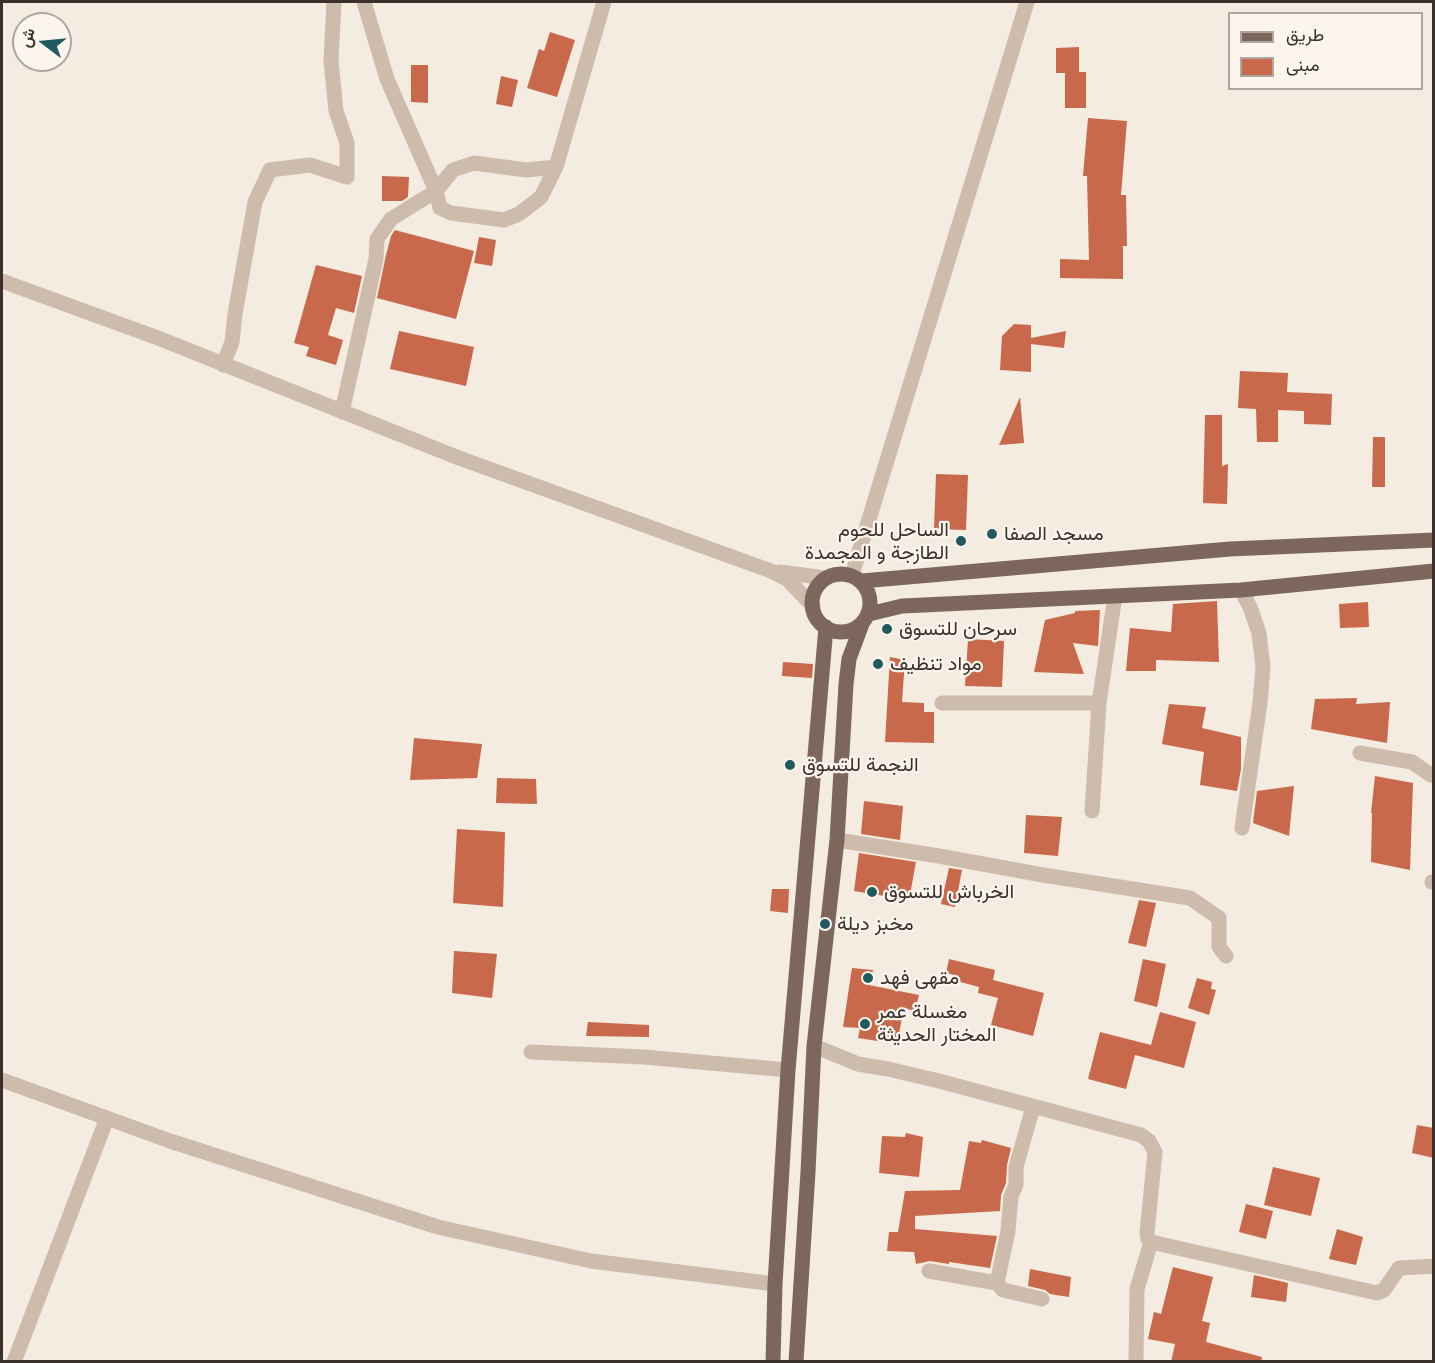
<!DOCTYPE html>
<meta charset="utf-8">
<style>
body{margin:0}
#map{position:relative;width:1435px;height:1363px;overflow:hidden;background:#f4ebe1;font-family:Lato,Vazirmatn,sans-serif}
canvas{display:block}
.frame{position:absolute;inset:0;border:3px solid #3b302b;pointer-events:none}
.legend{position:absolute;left:1228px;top:12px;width:195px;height:78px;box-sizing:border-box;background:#fbf5ee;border:2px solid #aea6a0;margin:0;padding:8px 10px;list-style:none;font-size:18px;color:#3b302b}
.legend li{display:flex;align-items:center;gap:12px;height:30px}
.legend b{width:30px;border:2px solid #aea6a0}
.north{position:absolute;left:12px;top:12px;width:60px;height:60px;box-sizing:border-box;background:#fbf5ee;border:2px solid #aea6a0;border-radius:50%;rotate:286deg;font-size:16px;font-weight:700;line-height:24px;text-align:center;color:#3b302b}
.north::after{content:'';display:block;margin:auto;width:21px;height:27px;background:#1f5a5e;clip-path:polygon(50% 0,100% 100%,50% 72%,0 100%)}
</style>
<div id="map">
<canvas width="1435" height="1363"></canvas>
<div class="frame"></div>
<ul class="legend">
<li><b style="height:8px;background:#7d675c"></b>طريق</li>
<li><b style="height:16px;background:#c8694b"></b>مبنى</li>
</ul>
<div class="north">ش</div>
</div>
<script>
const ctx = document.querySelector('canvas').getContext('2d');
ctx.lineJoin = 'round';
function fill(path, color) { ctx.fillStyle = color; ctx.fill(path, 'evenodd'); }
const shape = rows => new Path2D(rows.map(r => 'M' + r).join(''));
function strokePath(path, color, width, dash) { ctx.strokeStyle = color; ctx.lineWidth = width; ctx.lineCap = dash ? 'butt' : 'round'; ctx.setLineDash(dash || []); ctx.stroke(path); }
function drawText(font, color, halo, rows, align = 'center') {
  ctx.font = font + ' Lato,Vazirmatn,sans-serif'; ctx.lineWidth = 4.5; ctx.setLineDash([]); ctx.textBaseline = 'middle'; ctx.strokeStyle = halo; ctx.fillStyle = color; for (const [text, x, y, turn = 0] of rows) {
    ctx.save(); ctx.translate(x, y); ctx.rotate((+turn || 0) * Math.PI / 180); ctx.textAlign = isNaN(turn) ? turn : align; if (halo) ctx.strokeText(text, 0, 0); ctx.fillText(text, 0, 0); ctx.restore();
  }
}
fill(shape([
 [550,32,575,40,557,97,527,88,539,49,544,51],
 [1079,47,1079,72,1086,72,1086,108,1065,108,1065,73,1056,73,1056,48],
 [411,65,428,65,428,103,411,102],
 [501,76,518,80,512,107,496,104],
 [1088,118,1127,121,1121,195,1126,195,1127,246,1123,246,1123,279,1060,278,1060,259,1089,260,1087,176,1083,176],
 [382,176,409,177,408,197,402,201,382,201],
 [395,230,474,251,456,319,377,298,386,255,391,236],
 [479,237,496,240,492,266,474,263],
 [316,265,362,276,354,313,336,308,328,335,343,340,336,365,306,356,309,347,294,343],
 [1014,324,1031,325,1031,338,1066,331,1064,348,1031,344,1031,372,1000,370,1002,336],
 [399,331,474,347,466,386,390,369],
 [1240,371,1288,373,1287,392,1332,394,1331,425,1304,424,1304,411,1278,410,1278,442,1257,442,1256,409,1238,408],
 [1020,397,1024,443,999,445],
 [1205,415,1222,415,1222,466,1228,464,1227,504,1203,503],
 [1373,437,1385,437,1385,487,1372,487],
 [936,474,968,475,966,530,934,529],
 [1217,601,1219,662,1156,660,1156,671,1126,671,1130,628,1171,632,1173,604],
 [1368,602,1369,627,1340,628,1339,604],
 [1100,610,1098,646,1073,643,1084,674,1034,672,1045,620,1075,613,1075,611],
 [968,639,1004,641,1002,687,965,686],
 [890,657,905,660,902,702,924,703,924,712,934,712,934,743,885,742],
 [783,662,813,664,812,678,782,676],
 [1357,698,1356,704,1390,702,1387,743,1311,729,1315,699],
 [1169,704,1206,707,1202,728,1241,737,1241,769,1237,791,1200,785,1204,752,1162,744],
 [414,738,482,744,477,778,410,780],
 [1375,776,1413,783,1410,870,1371,862,1372,813,1371,813],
 [497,778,536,779,537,804,496,803],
 [1294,786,1289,836,1253,823,1257,791],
 [864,801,903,806,900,840,861,834],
 [1026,815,1062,817,1058,856,1024,853],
 [457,829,505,832,503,907,453,903],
 [859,853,916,862,909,900,854,891],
 [949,868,962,870,955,907,941,904],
 [772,889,789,889,788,913,770,911],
 [1139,900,1156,903,1146,947,1128,943],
 [454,951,497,954,492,998,452,993],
 [949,959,995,970,993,980,1044,993,1033,1036,991,1025,998,998,978,993,979,987,953,980,954,975,946,973],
 [1143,959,1166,964,1157,1007,1134,1001],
 [852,968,873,970,869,985,919,995,915,1011,904,1008,897,1044,858,1038,860,1028,843,1027],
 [1197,978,1212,982,1211,989,1216,990,1209,1015,1188,1008],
 [1160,1012,1196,1022,1184,1068,1135,1055,1126,1089,1088,1079,1100,1032,1151,1045],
 [588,1022,649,1025,649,1037,586,1036],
 [1417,1125,1434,1128,1434,1158,1412,1153],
 [906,1133,923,1137,919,1177,879,1173,882,1136,905,1137],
 [982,1140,1011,1148,1007,1165,1006,1183,1001,1195,1000,1211,915,1216,915,1229,997,1236,990,1268,949,1262,949,1264,930,1261,916,1264,914,1252,887,1251,889,1232,898,1232,905,1191,960,1190,969,1141,981,1143],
 [1273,1167,1320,1178,1311,1216,1264,1205],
 [1246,1204,1273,1211,1266,1239,1239,1232],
 [1337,1229,1363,1237,1356,1265,1329,1259],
 [1173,1267,1213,1277,1202,1321,1210,1323,1206,1342,1262,1357,1261,1362,1171,1362,1175,1344,1148,1339,1154,1312,1161,1314],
 [1030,1269,1071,1277,1069,1297,1050,1294,1045,1290,1028,1286],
 [1254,1275,1288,1283,1286,1302,1251,1297]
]), '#c8694b');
strokePath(shape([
 [364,2,387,79,436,191,453,170,474,163,526,170,556,167],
 [2,281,158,338,459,458,771,571,787,579,813,606],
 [223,365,232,342,235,314,255,202,270,170,310,165,347,177,347,143,336,111,331,61,334,2],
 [342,412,376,259,377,239,391,219,436,191,440,208,451,213,504,220,519,214,541,197,556,167,604,2],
 [780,572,826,578],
 [852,575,1027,2],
 [1241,590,1250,607,1259,633,1263,667,1260,703,1242,828],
 [942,703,1099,703],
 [1360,753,1412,762,1431,775,1434,774],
 [1092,811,1099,703,1115,596],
 [837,840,939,856,1043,875,1190,898,1219,918,1219,947,1226,956],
 [1432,882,1434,882],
 [814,1046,858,1064,888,1069,939,1081,1141,1135,1149,1141,1155,1152,1147,1233,1148,1239,1151,1242,1377,1293,1384,1290,1399,1268,1434,1266],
 [531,1052,644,1057,788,1070],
 [2,1080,170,1141,438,1227,591,1261,775,1284],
 [929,1271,997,1283,1008,1231,1011,1196,1016,1185,1016,1167,1033,1107],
 [997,1283,1003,1290,1042,1299],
 [1136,1359,1137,1289,1151,1242],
 [14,1362,107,1118]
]), '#cdbbac', 15);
strokePath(shape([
 '812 603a29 29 0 1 1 58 0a29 29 0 1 1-58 0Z',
 [862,581,1230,549,1434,540],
 [869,614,902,606,1241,590,1434,571],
 [773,1362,775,1284,788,1070,826,627],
 [796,1362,808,1172,814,1046,837,840,846,684,849,659,862,624]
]), '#7d675c', 15);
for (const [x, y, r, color] of [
 [992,534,6,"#1f5a5e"],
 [961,541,6,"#1f5a5e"],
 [887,629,6,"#1f5a5e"],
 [878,664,6,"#1f5a5e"],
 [790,765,6,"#1f5a5e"],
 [872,892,6,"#1f5a5e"],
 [825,924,6,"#1f5a5e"],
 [868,978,6,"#1f5a5e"],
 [865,1024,6,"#1f5a5e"]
]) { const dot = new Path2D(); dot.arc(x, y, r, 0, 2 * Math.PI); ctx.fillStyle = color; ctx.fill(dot); strokePath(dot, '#fbf5ee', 2); }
drawText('20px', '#3b302b', '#fbf5ee', [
 ["الساحل للحوم",949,530,"right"],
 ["الطازجة و المجمدة",949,553,"right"],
 ["مسجد الصفا",1004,534],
 ["سرحان للتسوق",899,629],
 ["مواد تنظيف",890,664],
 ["النجمة للتسوق",802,765],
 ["الخرباش للتسوق",884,892],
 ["مخبز ديلة",837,924],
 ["مقهى فهد",880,978],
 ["مغسلة عمر",877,1012],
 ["المختار الحديثة",877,1035]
], 'left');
</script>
